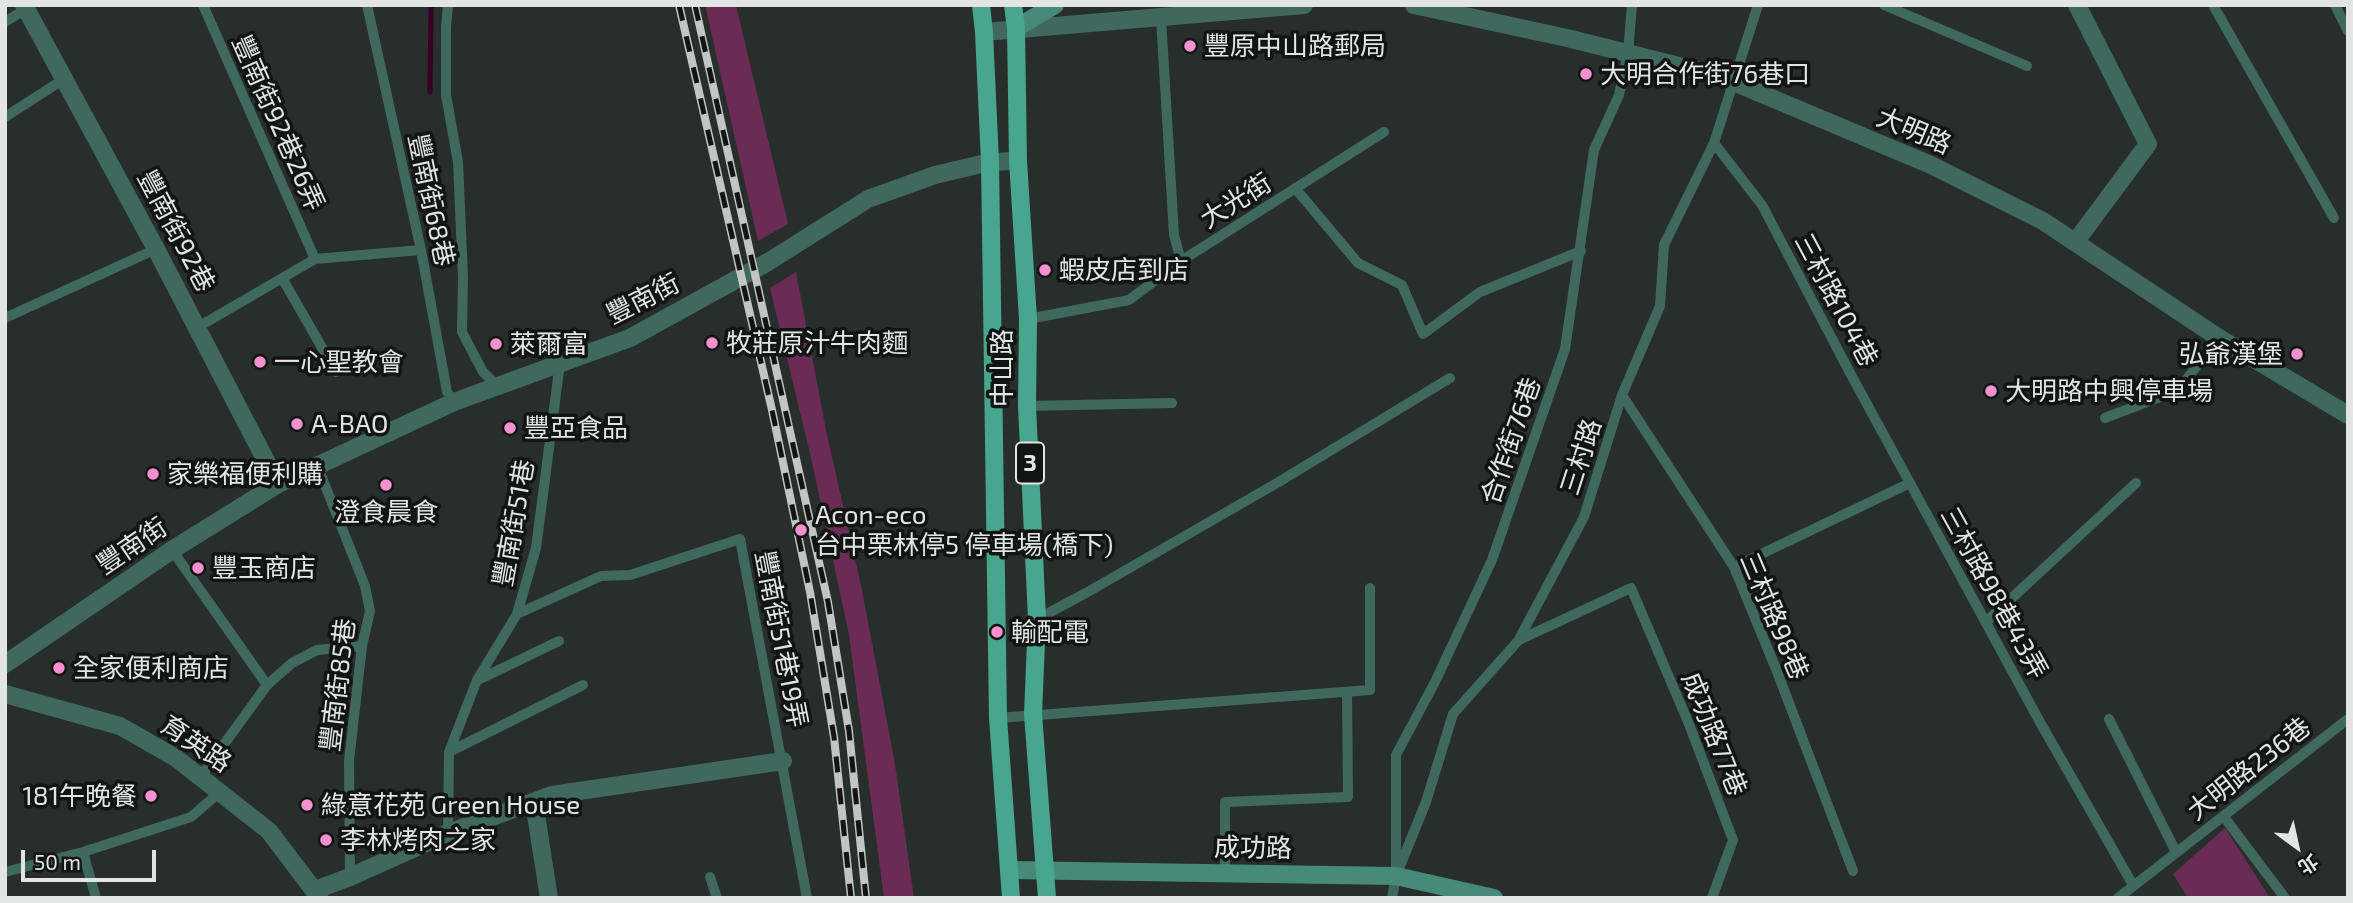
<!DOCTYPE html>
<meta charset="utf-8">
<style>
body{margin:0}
#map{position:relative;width:2353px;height:903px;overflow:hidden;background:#282e2c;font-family:"Exo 2","Noto Sans TC",sans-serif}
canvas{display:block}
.frame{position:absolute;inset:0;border:7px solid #e2e5e4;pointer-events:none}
.north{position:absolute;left:2262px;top:812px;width:70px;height:70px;-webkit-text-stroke:5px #131514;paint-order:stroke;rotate:147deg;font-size:19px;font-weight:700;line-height:28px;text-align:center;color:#e2e5e4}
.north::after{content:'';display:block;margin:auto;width:24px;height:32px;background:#e2e5e4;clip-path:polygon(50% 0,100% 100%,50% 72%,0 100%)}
.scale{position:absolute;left:21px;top:850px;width:135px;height:32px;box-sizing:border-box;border:4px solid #e2e5e4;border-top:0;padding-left:9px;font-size:21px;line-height:24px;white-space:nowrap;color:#e2e5e4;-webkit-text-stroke:5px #131514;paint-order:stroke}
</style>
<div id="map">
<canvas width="2353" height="903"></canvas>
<div class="frame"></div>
<div class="north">北</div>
<div class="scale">50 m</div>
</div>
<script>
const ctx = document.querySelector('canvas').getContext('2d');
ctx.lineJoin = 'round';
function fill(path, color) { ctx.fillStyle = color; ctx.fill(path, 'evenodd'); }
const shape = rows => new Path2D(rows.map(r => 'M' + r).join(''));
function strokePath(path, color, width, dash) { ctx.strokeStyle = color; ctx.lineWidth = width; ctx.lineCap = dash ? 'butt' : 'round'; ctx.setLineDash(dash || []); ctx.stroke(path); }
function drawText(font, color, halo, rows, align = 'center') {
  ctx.font = font + ' "Exo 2","Noto Sans TC",sans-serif'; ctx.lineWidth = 7; ctx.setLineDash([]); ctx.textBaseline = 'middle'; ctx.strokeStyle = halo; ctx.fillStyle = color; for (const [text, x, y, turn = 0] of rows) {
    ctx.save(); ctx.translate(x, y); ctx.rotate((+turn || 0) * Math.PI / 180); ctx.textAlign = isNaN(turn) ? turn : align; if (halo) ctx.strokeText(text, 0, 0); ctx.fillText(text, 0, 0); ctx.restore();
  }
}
fill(shape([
 [705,5,736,5,788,224,758,241],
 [796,272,826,430,862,590,895,764,914,898,884,898,849,635,812,462,770,288],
 [2225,828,2270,898,2188,898,2173,874]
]), '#6a2c54');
strokePath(shape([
 [430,92,431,5]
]), '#340225', 5);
strokePath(shape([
 [203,5,315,259],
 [367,5,421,250,447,392,454,402],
 [448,5,446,27,446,95,458,162,463,277,462,332,483,372,497,385],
 [1884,5,2027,66],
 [2213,5,2334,218],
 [2335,5,2348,31],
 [1161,18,1174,235,1181,261],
 [5,22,26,9],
 [5,117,64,79],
 [1714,143,1762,205,1849,371,2041,724,2133,885],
 [1295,188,1358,263,1402,285,1423,334,1480,292,1581,251],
 [282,278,336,372],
 [5,318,156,249],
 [1028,319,1129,300,1181,261,1384,132],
 [198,327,315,259,421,250],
 [1622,395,1734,567,1776,669,1853,871],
 [1027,406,1172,403],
 [2105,418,2178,390,2219,338],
 [317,465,365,586,370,611,362,646,349,761,350,877],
 [172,550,267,685,201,776],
 [1734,567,1910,483],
 [517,614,601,576,630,575,740,539,807,898],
 [1037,619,1086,593,1277,483,1450,378],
 [1986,622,2136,483],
 [1519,640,1631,588,1689,724,1733,840,1712,898],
 [478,680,559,641],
 [267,685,292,663,317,650,362,646],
 [998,718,1370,690,1370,588],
 [2109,719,2176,852],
 [449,752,583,685],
 [2224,817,2285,898],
 [448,833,449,752,477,680,517,614,536,548,560,363],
 [83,852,96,898],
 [1396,868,1396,755,1435,682,1492,560,1565,349,1594,150,1619,95,1628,53,1632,5],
 [5,872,83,852,191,817,221,791],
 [1225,874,1225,802,1348,797,1347,692],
 [710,877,717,898],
 [1392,898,1396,876,1426,802,1453,714,1518,641,1584,517,1622,395,1660,306,1664,245,1714,143,1758,5],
 [2118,898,2348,719]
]), '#40695e', 10);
strokePath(shape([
 [24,5,156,249,278,484],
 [1414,5,1567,38,1719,76,1931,165,2043,221,2219,338,2348,415],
 [984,32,1304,5],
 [2076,241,2148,144,2077,5],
 [5,664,172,550,278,484,454,402,630,338,768,262,868,199,935,175,990,162,1018,161],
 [5,694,120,726,176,758,269,831,319,897],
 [534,802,549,898],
 [315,890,350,877,448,833,552,795,783,761]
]), '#40695e', 18);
strokePath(shape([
 [1016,28,1055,5],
 [1010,870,1396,876,1494,898]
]), '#468b79', 18);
strokePath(shape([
 [981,5,984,32,990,162,998,718,1011,898],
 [1013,5,1016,28,1018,161,1028,319,1027,406,1037,619,1033,714,1047,898]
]), '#48a58e', 18);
const rail = shape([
 [679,5,772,410,810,592,834,737,851,898],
 [695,5,828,602,849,731,866,898]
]);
strokePath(rail, '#c1c5c4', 8);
strokePath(rail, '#131514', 5, [16]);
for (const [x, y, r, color] of [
 [1190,46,7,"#f690cf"],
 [1586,74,7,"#f690cf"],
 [1045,270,7,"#f690cf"],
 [712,343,7,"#f690cf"],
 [496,344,7,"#f690cf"],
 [2297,354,7,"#f690cf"],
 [260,362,7,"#f690cf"],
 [1991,391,7,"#f690cf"],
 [297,424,7,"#f690cf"],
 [510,428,7,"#f690cf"],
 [153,474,7,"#f690cf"],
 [386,485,7,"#f690cf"],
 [801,530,7,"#f690cf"],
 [198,568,7,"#f690cf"],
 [997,632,7,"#f690cf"],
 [59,668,7,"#f690cf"],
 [151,796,7,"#f690cf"],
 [307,805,7,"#f690cf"],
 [326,840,7,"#f690cf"]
]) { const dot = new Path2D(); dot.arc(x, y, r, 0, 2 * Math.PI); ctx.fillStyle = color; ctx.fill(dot); strokePath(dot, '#131514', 2.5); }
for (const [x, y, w] of [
 [1030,463,28]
]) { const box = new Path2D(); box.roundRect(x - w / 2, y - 20.5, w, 41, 5); ctx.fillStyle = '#131514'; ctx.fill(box); strokePath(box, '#e2e5e4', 2); }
drawText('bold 24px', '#e2e5e4', null, [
 ["3",1030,463]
]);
drawText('26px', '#e2e5e4', '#131514', [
 ["豐原中山路郵局",1204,46],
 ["大明合作街76巷口",1600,74],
 ["蝦皮店到店",1059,270],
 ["牧莊原汁牛肉麵",726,343],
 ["萊爾富",510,344],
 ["弘爺漢堡",2283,354,"right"],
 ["一心聖教會",274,362],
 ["大明路中興停車場",2005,391],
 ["A-BAO",311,424],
 ["豐亞食品",524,428],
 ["家樂福便利購",167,474],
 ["澄食晨食",386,512,"center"],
 ["Acon-eco",815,515],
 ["台中栗林停5 停車場(橋下)",815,545],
 ["豐玉商店",212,568],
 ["輸配電",1011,632],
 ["全家便利商店",73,668],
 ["181午晚餐",137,796,"right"],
 ["綠意花苑 Green House",321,805],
 ["李林烤肉之家",340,840]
], 'left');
drawText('26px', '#e2e5e4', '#131514', [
 ["豐南街92巷26弄",278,123,66],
 ["大明路",1914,131,23],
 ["豐南街68巷",431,200,78],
 ["大光街",1236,201,-32],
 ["豐南街92巷",176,231,62],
 ["豐南街",643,299,-27],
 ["三村路104巷",1836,300,62],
 ["中山路",1002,368,-90],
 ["合作街76巷",1511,441,-71],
 ["三村路",1581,457,-72],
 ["豐南街51巷",514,523,-80],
 ["豐南街",132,546,-34],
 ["三村路98巷43弄",1994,593,61],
 ["三村路98巷",1774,616,67],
 ["豐南街51巷19弄",781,639,79],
 ["豐南街85巷",338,685,-83],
 ["成功路77巷",1714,734,68],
 ["育英路",196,744,34],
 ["大明路236巷",2249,769,-38],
 ["成功路",1253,848,1]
]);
</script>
